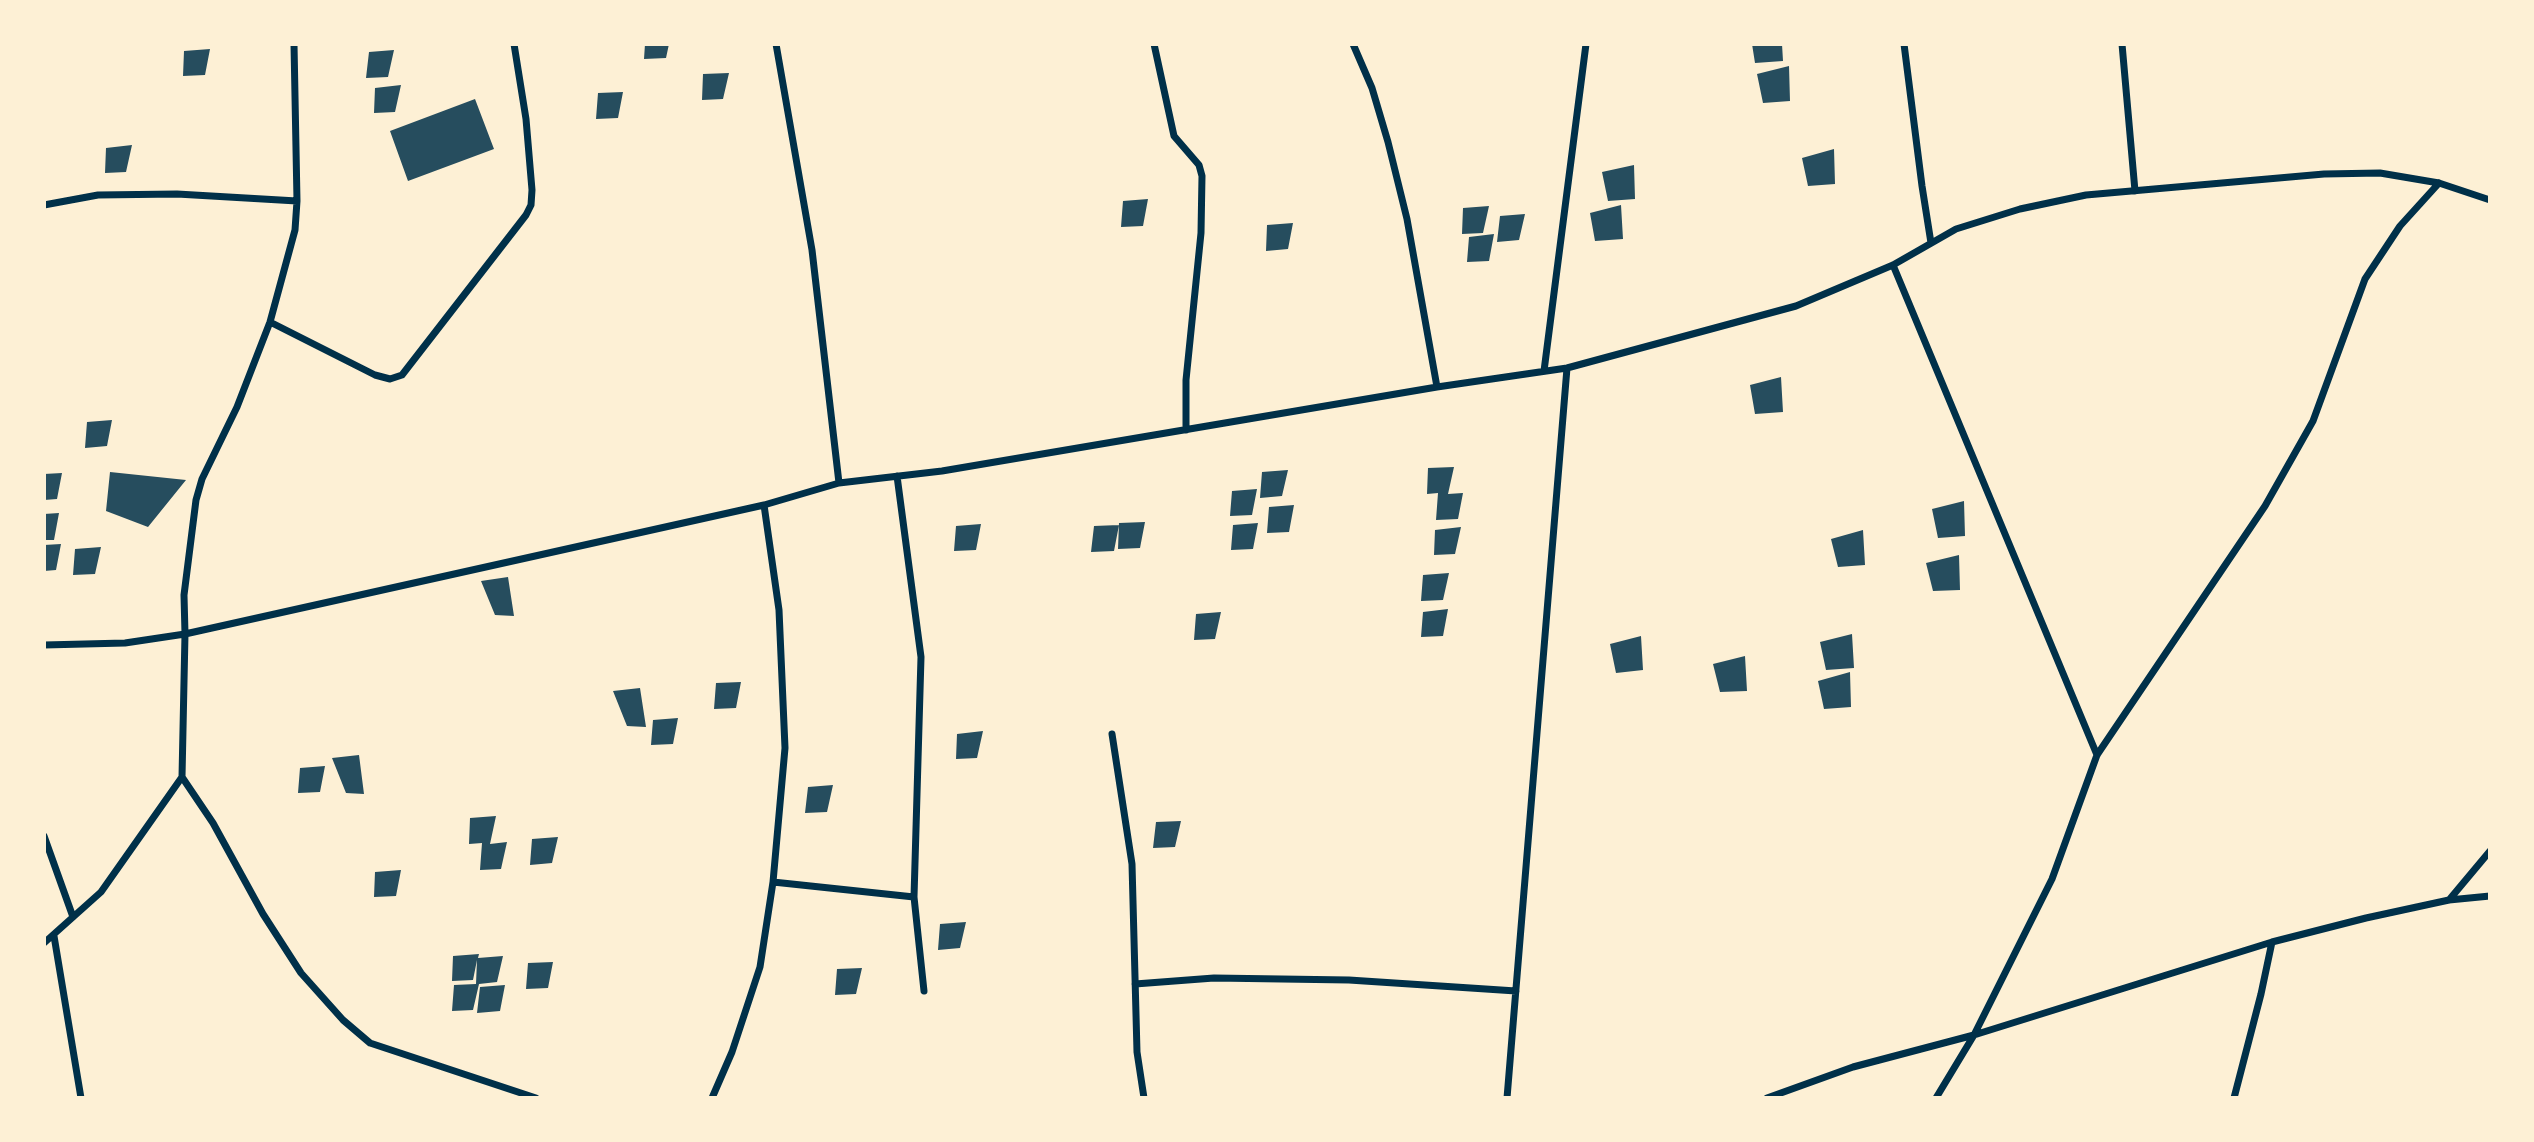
<!DOCTYPE html>
<style>
body{margin:0}
#map{position:relative;width:2534px;height:1142px;overflow:hidden;background:#fdf0d5;font-family:"Source Serif 4",serif}
canvas{display:block}
.frame{position:absolute;inset:0;border:46px solid #fdf0d5;pointer-events:none}
</style>
<div id="map">
<canvas width="2534" height="1142"></canvas>
<div class="frame"></div>
</div>
<script>
const ctx = document.querySelector('canvas').getContext('2d');
ctx.lineJoin = 'round';
function fill(path, color) { ctx.fillStyle = color; ctx.fill(path, 'evenodd'); }
const shape = rows => new Path2D(rows.map(r => 'M' + r).join(''));
function strokePath(path, color, width, dash) { ctx.strokeStyle = color; ctx.lineWidth = width; ctx.lineCap = dash ? 'butt' : 'round'; ctx.setLineDash(dash || []); ctx.stroke(path); }
fill(shape([
 [645,44,669,44,666,58,644,59],
 [1752,44,1782,44,1783,61,1755,63],
 [210,49,205,75,183,76,184,51],
 [394,50,388,77,366,78,369,52],
 [1789,66,1790,101,1763,103,1757,74],
 [729,73,723,99,702,100,703,74],
 [401,85,395,112,374,113,375,88],
 [623,92,618,118,596,119,598,93],
 [475,99,494,149,408,181,390,131],
 [132,145,126,172,105,173,106,148],
 [1834,149,1835,184,1808,186,1802,158],
 [1634,165,1635,199,1608,201,1602,172],
 [1148,199,1143,226,1121,227,1123,201],
 [1621,205,1623,239,1595,241,1590,213],
 [1489,206,1483,233,1462,234,1463,208],
 [1525,214,1519,240,1497,242,1500,216],
 [1293,223,1288,249,1266,251,1267,225],
 [1494,234,1489,261,1467,262,1469,237],
 [1781,377,1783,412,1755,414,1750,385],
 [112,420,107,446,85,448,87,422],
 [1454,467,1448,494,1463,493,1458,519,1436,520,1438,493,1427,494,1428,468],
 [1288,470,1282,496,1260,498,1262,472],
 [110,472,186,480,148,527,106,511],
 [62,473,57,499,44,500,44,474],
 [1257,489,1252,515,1230,516,1232,491],
 [1964,501,1965,536,1938,538,1932,509],
 [1294,505,1289,532,1267,533,1269,507],
 [59,513,54,540,44,540,44,514],
 [1145,522,1140,548,1118,549,1119,523],
 [1258,523,1253,549,1231,550,1233,525],
 [981,524,976,550,954,551,956,526],
 [1119,525,1114,551,1091,552,1094,526],
 [1461,527,1455,554,1434,555,1435,530],
 [1863,530,1865,565,1838,567,1831,539],
 [61,544,56,570,44,571,44,545],
 [101,547,95,574,73,575,75,549],
 [1959,555,1960,590,1933,591,1926,563],
 [1449,573,1443,600,1421,601,1423,575],
 [508,577,514,616,495,615,481,581],
 [1448,609,1443,636,1421,637,1423,612],
 [1221,612,1215,639,1194,640,1196,614],
 [1852,634,1854,668,1826,670,1820,642],
 [1641,636,1643,670,1616,673,1610,644],
 [1745,656,1747,691,1720,692,1713,664],
 [1850,672,1851,707,1824,709,1818,681],
 [741,682,736,708,714,709,716,683],
 [640,688,646,727,627,726,613,691],
 [678,718,673,744,651,745,653,720],
 [983,731,977,758,956,759,957,734],
 [359,755,364,794,346,793,332,758],
 [325,766,320,792,298,793,300,768],
 [833,785,827,812,805,813,808,787],
 [496,816,490,844,507,842,501,869,480,870,482,843,469,844,470,818],
 [1181,821,1175,847,1153,848,1156,822],
 [558,837,552,863,530,865,532,839],
 [401,870,396,896,374,897,375,872],
 [966,922,960,948,938,950,940,924],
 [479,954,478,958,503,956,497,982,479,984,473,1010,452,1011,454,985,476,984,477,960,473,980,452,981,453,956],
 [553,962,548,988,526,989,528,963],
 [862,968,856,994,835,995,837,969],
 [505,985,500,1011,477,1013,480,987]
]), '#264d5e');
strokePath(shape([
 [776,44,812,250,839,483],
 [1154,44,1174,136,1199,165,1202,176,1201,233,1186,380,1186,430],
 [1353,44,1372,88,1388,142,1407,219,1437,387],
 [1904,44,1922,186,1931,243],
 [2122,44,2135,191],
 [44,205,98,195,177,194,297,201],
 [1893,265,2097,755],
 [270,322,375,375,390,379,402,375,526,215,531,205,532,190,526,119,514,44],
 [1544,371,1586,44],
 [897,476,921,657,914,897,924,991],
 [44,645,125,643,185,634,184,595,196,500,202,479,237,407,270,322,295,230,297,201,294,44],
 [1112,734,1132,864,1137,1052,1144,1098],
 [182,777,213,823,263,914,301,973,343,1020,370,1043,536,1098],
 [44,836,73,917],
 [773,882,914,897],
 [2449,900,2490,851],
 [54,936,81,1098],
 [44,943,101,892,182,777,185,634,764,505,839,483,942,471,1437,387,1567,368,1796,306,1893,265,1956,229,2020,209,2086,195,2324,174,2380,173,2439,183,2490,200],
 [1135,984,1214,978,1349,980,1516,991],
 [712,1098,732,1052,760,967,773,882,785,748,779,610,764,505],
 [1507,1098,1567,368],
 [1767,1098,1853,1067,1974,1035,2272,942],
 [1936,1098,1974,1035,2052,879,2097,755,2265,506,2313,421,2365,279,2400,226,2439,183],
 [2234,1098,2261,994,2272,942,2366,918,2449,900,2490,896]
]), '#003049', 7);
</script>
